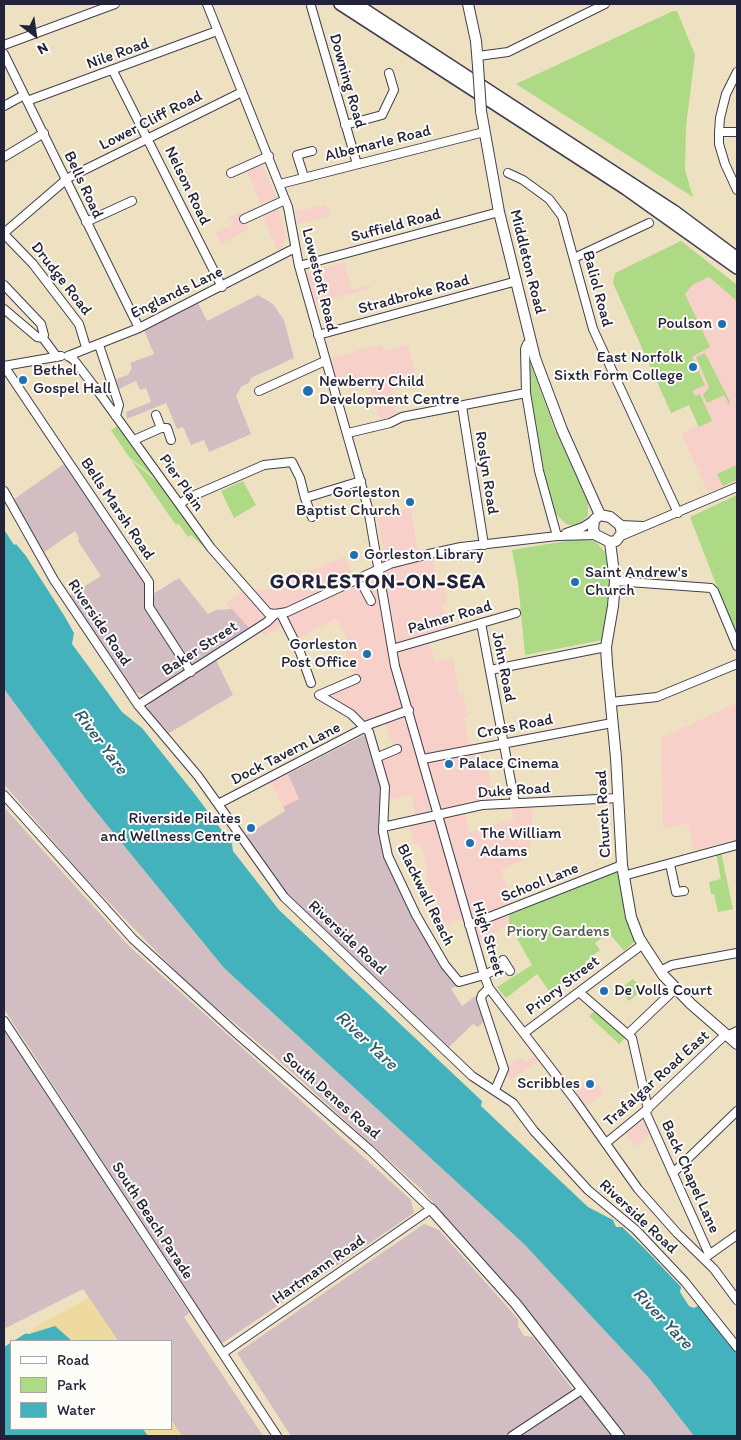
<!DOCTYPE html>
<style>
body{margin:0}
#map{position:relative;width:741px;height:1440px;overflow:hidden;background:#eee1c2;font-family:Itim,sans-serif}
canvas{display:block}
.frame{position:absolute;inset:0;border:5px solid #22223b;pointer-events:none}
.legend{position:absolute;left:10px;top:1340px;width:162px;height:90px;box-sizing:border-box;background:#fdfcf7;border:1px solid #a5a5ac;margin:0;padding:6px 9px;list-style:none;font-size:15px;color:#22223b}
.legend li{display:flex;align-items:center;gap:10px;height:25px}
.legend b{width:25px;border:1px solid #a5a5ac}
.north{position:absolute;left:10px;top:10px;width:50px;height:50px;-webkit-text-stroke:4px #fdfcf7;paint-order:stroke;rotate:150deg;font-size:14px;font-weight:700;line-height:20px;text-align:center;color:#22223b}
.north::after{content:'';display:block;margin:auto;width:18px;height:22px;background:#22223b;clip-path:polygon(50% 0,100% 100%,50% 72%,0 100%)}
</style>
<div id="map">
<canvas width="741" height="1440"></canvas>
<div class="frame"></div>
<ul class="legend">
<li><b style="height:6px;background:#fff"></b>Road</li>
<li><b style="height:14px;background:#aed985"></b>Park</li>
<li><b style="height:14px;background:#43b2bc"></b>Water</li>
</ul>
<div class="north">N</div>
</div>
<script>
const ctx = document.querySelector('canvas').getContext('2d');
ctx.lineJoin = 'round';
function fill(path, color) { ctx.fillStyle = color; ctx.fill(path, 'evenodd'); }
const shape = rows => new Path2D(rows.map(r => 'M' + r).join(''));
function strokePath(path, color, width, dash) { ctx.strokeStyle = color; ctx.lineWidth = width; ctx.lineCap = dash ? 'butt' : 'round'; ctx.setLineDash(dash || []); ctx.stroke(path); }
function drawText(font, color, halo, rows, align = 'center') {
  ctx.font = font + ' Itim,sans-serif'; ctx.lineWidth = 4; ctx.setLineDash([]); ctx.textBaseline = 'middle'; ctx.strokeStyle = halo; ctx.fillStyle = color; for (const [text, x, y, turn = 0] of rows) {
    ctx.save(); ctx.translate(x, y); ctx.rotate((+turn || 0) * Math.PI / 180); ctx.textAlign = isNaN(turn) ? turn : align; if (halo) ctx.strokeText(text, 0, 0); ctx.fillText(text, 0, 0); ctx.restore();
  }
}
fill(shape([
 [262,164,276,197,261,206,247,171],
 [326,204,330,216,298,224,295,212],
 [278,209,286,237,281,249,277,250,263,216],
 [240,211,249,229,221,244,216,233,233,224,230,217],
 [681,241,737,285,737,480,708,493,681,434,698,426,689,405,671,413,613,283,615,273],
 [344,262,352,290,369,285,370,289,314,303,306,273],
 [382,344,384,351,408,345,418,384,392,390,397,413,381,422,368,382,339,388,330,358],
 [411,508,416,543,420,551,424,550,426,558,433,557,436,582,443,581,447,602,442,604,449,628,429,640,435,662,453,658,460,696,463,693,468,717,464,719,469,742,471,742,478,769,488,769,493,798,462,804,470,832,515,819,510,806,530,807,532,814,531,842,529,849,521,855,523,860,501,870,516,910,509,914,509,924,485,937,479,938,472,916,445,925,425,872,428,871,421,844,414,844,408,822,416,820,411,794,388,800,389,787,381,755,395,749,384,721,371,723,325,691,356,676,342,645,349,642,336,619,299,638,292,622,264,636,258,625,251,630,225,603,242,591,248,598,258,590,270,589,299,569,301,574,346,557,355,583,372,578,378,580,386,578,388,569,377,518,392,515,392,512],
 [737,703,737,839,694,851,689,824,663,828,661,738],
 [288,774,299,799,283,807,271,782],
 [536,1054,540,1060,510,1080,505,1068,522,1057,526,1062],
 [591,1076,604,1093,586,1106,575,1092],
 [646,1118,652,1133,634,1147,626,1135]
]), '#f7d0ca');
fill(shape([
 [258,295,273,304,284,320,294,358,251,378,250,382,241,387,236,396,251,434,209,452,204,440,191,445,183,427,177,429,166,403,127,419,126,412,151,402,146,388,140,390,136,381,119,389,116,379,128,375,132,368,130,363,154,354,144,330,198,303,207,321],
 [64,464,142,574,153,594,179,578,208,614,216,610,232,609,251,630,213,654,233,695,169,733,146,709,151,702,146,695,135,692,69,596,101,576,78,541,79,538,75,531,43,553,13,500],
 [4,689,85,798,224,968,524,1244,648,1377,694,1436,625,1436,540,1329,523,1304,422,1190,275,1057,188,984,84,877,4,784],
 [366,734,382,784,383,850,458,985,451,989,462,1006,477,995,485,1020,478,1027,473,1024,449,1047,293,902,245,836,285,811,283,807,299,799,288,774],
 [4,807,128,945,411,1200,414,1213,221,1344,4,1009],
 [4,1027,189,1313,184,1317,263,1436,182,1436,171,1420,171,1341,118,1341,83,1289,4,1329],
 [424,1224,439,1230,518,1319,518,1326,524,1336,533,1337,573,1390,577,1389,615,1436,291,1436,237,1353]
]), '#d2bec2');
fill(shape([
 [673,11,677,11,695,55,686,126,685,170,693,197,516,84],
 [681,241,737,285,737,301,709,277,692,285,685,294,710,347,692,357,705,385,692,391,695,396,700,394,712,421,699,427,689,405,671,413,613,283,615,273],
 [705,353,730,402,729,404,724,395,707,403,703,395,709,387,696,357],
 [531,365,555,430,588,502,588,516,577,525,569,525,565,523,555,513,551,505,529,398,527,367],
 [117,426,118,427,154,477,129,457,111,430],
 [131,460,159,483,205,548,191,535,188,537,179,524,176,525],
 [737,465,737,480,723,486,717,474],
 [243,481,256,505,234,518,221,491],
 [737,495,737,638,690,517],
 [578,539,595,541,605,552,610,579,603,640,525,655,518,582,512,550],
 [721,852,733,909,718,912,714,894,711,894,709,882,721,879,716,853],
 [619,867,636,940,633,943,624,951,609,933,595,943,600,950,585,962,587,966,550,992,537,974,506,998,497,987,532,965,509,924,509,914],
 [633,979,643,989,629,1001,619,990],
 [596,1010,625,1038,619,1044,589,1016]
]), '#aed985');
fill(shape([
 [89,1298,118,1341,33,1341,29,1334,35,1327],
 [171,1420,182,1436,97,1436,92,1429,171,1429]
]), '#eeda9e');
fill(shape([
 [5,531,14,545,16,544,26,556,65,617,74,633,72,644,122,712,142,728,194,793,232,844,233,851,279,910,482,1101,481,1106,588,1207,613,1220,616,1227,622,1227,644,1248,681,1287,680,1292,689,1306,694,1308,701,1304,737,1347,737,1436,694,1436,648,1377,524,1244,224,968,85,798,4,689],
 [55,1326,72,1341,11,1341,11,1429,143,1429,148,1436,4,1436,4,1329,29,1334]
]), '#43b2bc');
fill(shape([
 [22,1320,30,1331,31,1330,4,1347,4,1329]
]), '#eee1c2');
const minor = shape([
 [207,4,288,207,299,266,368,508,395,666,484,975,489,988,575,1100,638,1189,677,1233,714,1269,737,1300],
 [311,6,357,164],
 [4,45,115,4],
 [4,54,139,328],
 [478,56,508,52,605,4],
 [113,71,222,287],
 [737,72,726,94,720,118,719,132,719,144,725,164,737,190],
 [27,101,217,31],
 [4,106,24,95],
 [345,125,382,115,394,90,389,73],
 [719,132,737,132],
 [4,157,44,133],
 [231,173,269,156],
 [508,173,523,180,549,199,562,216,593,329,678,513],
 [304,177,297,155,312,151],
 [280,184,484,132],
 [244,219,285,200],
 [86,222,132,201],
 [4,233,68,178,242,92],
 [4,234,33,264,79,324,86,347],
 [574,258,649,223],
 [299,266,499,212],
 [4,285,41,324,44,335,43,338],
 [4,309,37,337,43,338,57,357],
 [318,335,517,281],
 [531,342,527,344,525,349,526,393,539,471,557,536],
 [99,345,119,405,116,416],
 [68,356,74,360,100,394,211,548,268,613,275,614,287,612,390,564,429,554,461,547,557,536,596,535],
 [68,356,139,328,295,248],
 [4,366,149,582,149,607,191,672],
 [4,366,61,356],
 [259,391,325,361],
 [462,406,484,545],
 [156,415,161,428],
 [348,433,390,423,402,417,526,393],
 [134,440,161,428,167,428,171,440],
 [4,491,54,580,138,705,198,776,284,897,472,1076,513,1103,534,1131,588,1190,636,1230,685,1282,737,1347],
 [305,498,312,517],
 [180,504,188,498,264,465,292,462,300,478,305,498,361,481],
 [620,525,643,526],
 [566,533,583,527,594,520],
 [621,536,737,487],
 [615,581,711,588,714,591,737,646],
 [363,586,371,601],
 [281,614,300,652,311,683],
 [481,623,515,803],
 [392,649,516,613],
 [490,670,606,647],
 [356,679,319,695,351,714,369,732,385,787,383,832,388,856,416,915,445,965,459,982,484,975,506,965],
 [611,702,657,697,737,664],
 [138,705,267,622,275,614],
 [365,726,409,710],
 [378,757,397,749],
 [423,759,612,723],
 [4,795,133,939,236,1033,370,1150,431,1209,223,1353],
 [218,804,366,727],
 [383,827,482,805,618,798],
 [670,864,676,892,684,891],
 [623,876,737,845],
 [469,925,622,865],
 [503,960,510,971],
 [660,971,672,965,737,953],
 [489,988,482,995,481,999,504,1069,495,1090],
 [579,992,632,1038,648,1109],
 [4,1021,277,1436],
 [524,1033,643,944],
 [628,1034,673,991],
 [727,1036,737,1031],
 [645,1111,709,1254],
 [606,1143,645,1111,726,1034],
 [673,1173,737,1111],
 [706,1257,737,1235],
 [512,1436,583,1389]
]);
const major = shape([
 [468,4,476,41,478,66],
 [481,111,499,212,535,358,562,430,600,515],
 [600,515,610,517,620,525,622,533,616,541,610,542,596,535,593,530,594,520,600,515],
 [610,542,615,581,613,606,606,647,607,664,616,758,622,865,631,917,639,938,663,975,691,1004,737,1044],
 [431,1209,516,1304,619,1436]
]);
const highway = shape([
 [340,4,626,189,737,268],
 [356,4,674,211,737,258]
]);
strokePath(minor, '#413f4f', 10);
strokePath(major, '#413f4f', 12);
strokePath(highway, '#413f4f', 14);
strokePath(minor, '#fff', 8);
strokePath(major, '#fff', 10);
strokePath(highway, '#fff', 11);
const majorBridge = shape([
 [478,66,481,111]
]);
strokePath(majorBridge, '#413f4f', 12, []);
strokePath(majorBridge, '#fff', 10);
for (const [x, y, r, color] of [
 [722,324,5,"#1f6fb2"],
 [693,367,5,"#1f6fb2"],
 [23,380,5,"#1f6fb2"],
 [308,391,6,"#1f6fb2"],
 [410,502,5,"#1f6fb2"],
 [354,555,5,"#1f6fb2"],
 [575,582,5,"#1f6fb2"],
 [367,654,5,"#1f6fb2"],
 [449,764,5,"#1f6fb2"],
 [251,828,5,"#1f6fb2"],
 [470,843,5,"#1f6fb2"],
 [604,991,5,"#1f6fb2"],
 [590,1084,5,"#1f6fb2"]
]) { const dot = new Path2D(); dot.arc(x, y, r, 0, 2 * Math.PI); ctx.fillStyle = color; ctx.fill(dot); strokePath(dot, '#fdfcf7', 2); }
drawText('16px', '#22223b', '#fdfcf7', [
 ["Nile Road",118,54,-20],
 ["Downing Road",347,81,74],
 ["Lower Cliff Road",151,121,-27],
 ["Albemarle Road",378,144,-14],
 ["Bells Road",83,185,65],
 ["Nelson Road",187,186,64],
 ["Suffield Road",396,226,-15],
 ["Middleton Road",527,262,76],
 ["Drudge Road",61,279,52],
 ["Lowestoft Road",319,280,76],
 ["Baliol Road",597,289,75],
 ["Englands Lane",177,293,-26],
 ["Stradbroke Road",414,295,-15],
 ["Roslyn Road",486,473,81],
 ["Pier Plain",181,483,55],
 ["Bells Marsh Road",117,509,56],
 ["Palmer Road",450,618,-16],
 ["Riverside Road",99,623,56],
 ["Baker Street",200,649,-33],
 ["John Road",503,667,79],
 ["Cross Road",515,727,-11],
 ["Dock Tavern Lane",286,754,-27],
 ["Duke Road",514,791,-4],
 ["Church Road",604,814,-93],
 ["School Lane",540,883,-22],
 ["Blackwall Reach",425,895,64],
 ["Riverside Road",347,938,43],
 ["High Street",488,939,73],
 ["Priory Street",563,986,-37],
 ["Trafalgar Road East",657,1079,-42],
 ["South Denes Road",331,1096,41],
 ["Back Chapel Lane",690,1177,66],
 ["Riverside Road",638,1217,43],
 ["South Beach Parade",152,1221,57],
 ["Hartmann Road",319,1270,-35]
]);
drawText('16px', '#22223b', '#fdfcf7', [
 ["Poulson",712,324,"right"],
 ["East Norfolk",683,358,"right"],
 ["Sixth Form College",683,376,"right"],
 ["Bethel",33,371],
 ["Gospel Hall",33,389],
 ["Newberry Child",319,382],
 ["Development Centre",319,400],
 ["Gorleston",400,493,"right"],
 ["Baptist Church",400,511,"right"],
 ["Gorleston Library",364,555],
 ["Saint Andrew's",585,573],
 ["Church",585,591],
 ["Gorleston",357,645,"right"],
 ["Post Office",357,663,"right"],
 ["Palace Cinema",459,764],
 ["Riverside Pilates",241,819,"right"],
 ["and Wellness Centre",241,837,"right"],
 ["The William",480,834],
 ["Adams",480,852],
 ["De Volls Court",614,991],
 ["Scribbles",580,1084,"right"]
], 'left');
drawText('16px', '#4c5951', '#fdfcf7', [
 ["Priory Gardens",558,932]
]);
drawText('italic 18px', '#2f5c6f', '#fdfcf7', [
 ["River Yare",100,742,53],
 ["River Yare",366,1041,43],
 ["River Yare",662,1319,46]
]);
ctx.letterSpacing = '1px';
drawText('bold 21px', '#22223b', '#fdfcf7', [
 ["GORLESTON-ON-SEA",378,583]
]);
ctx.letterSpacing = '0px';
</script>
